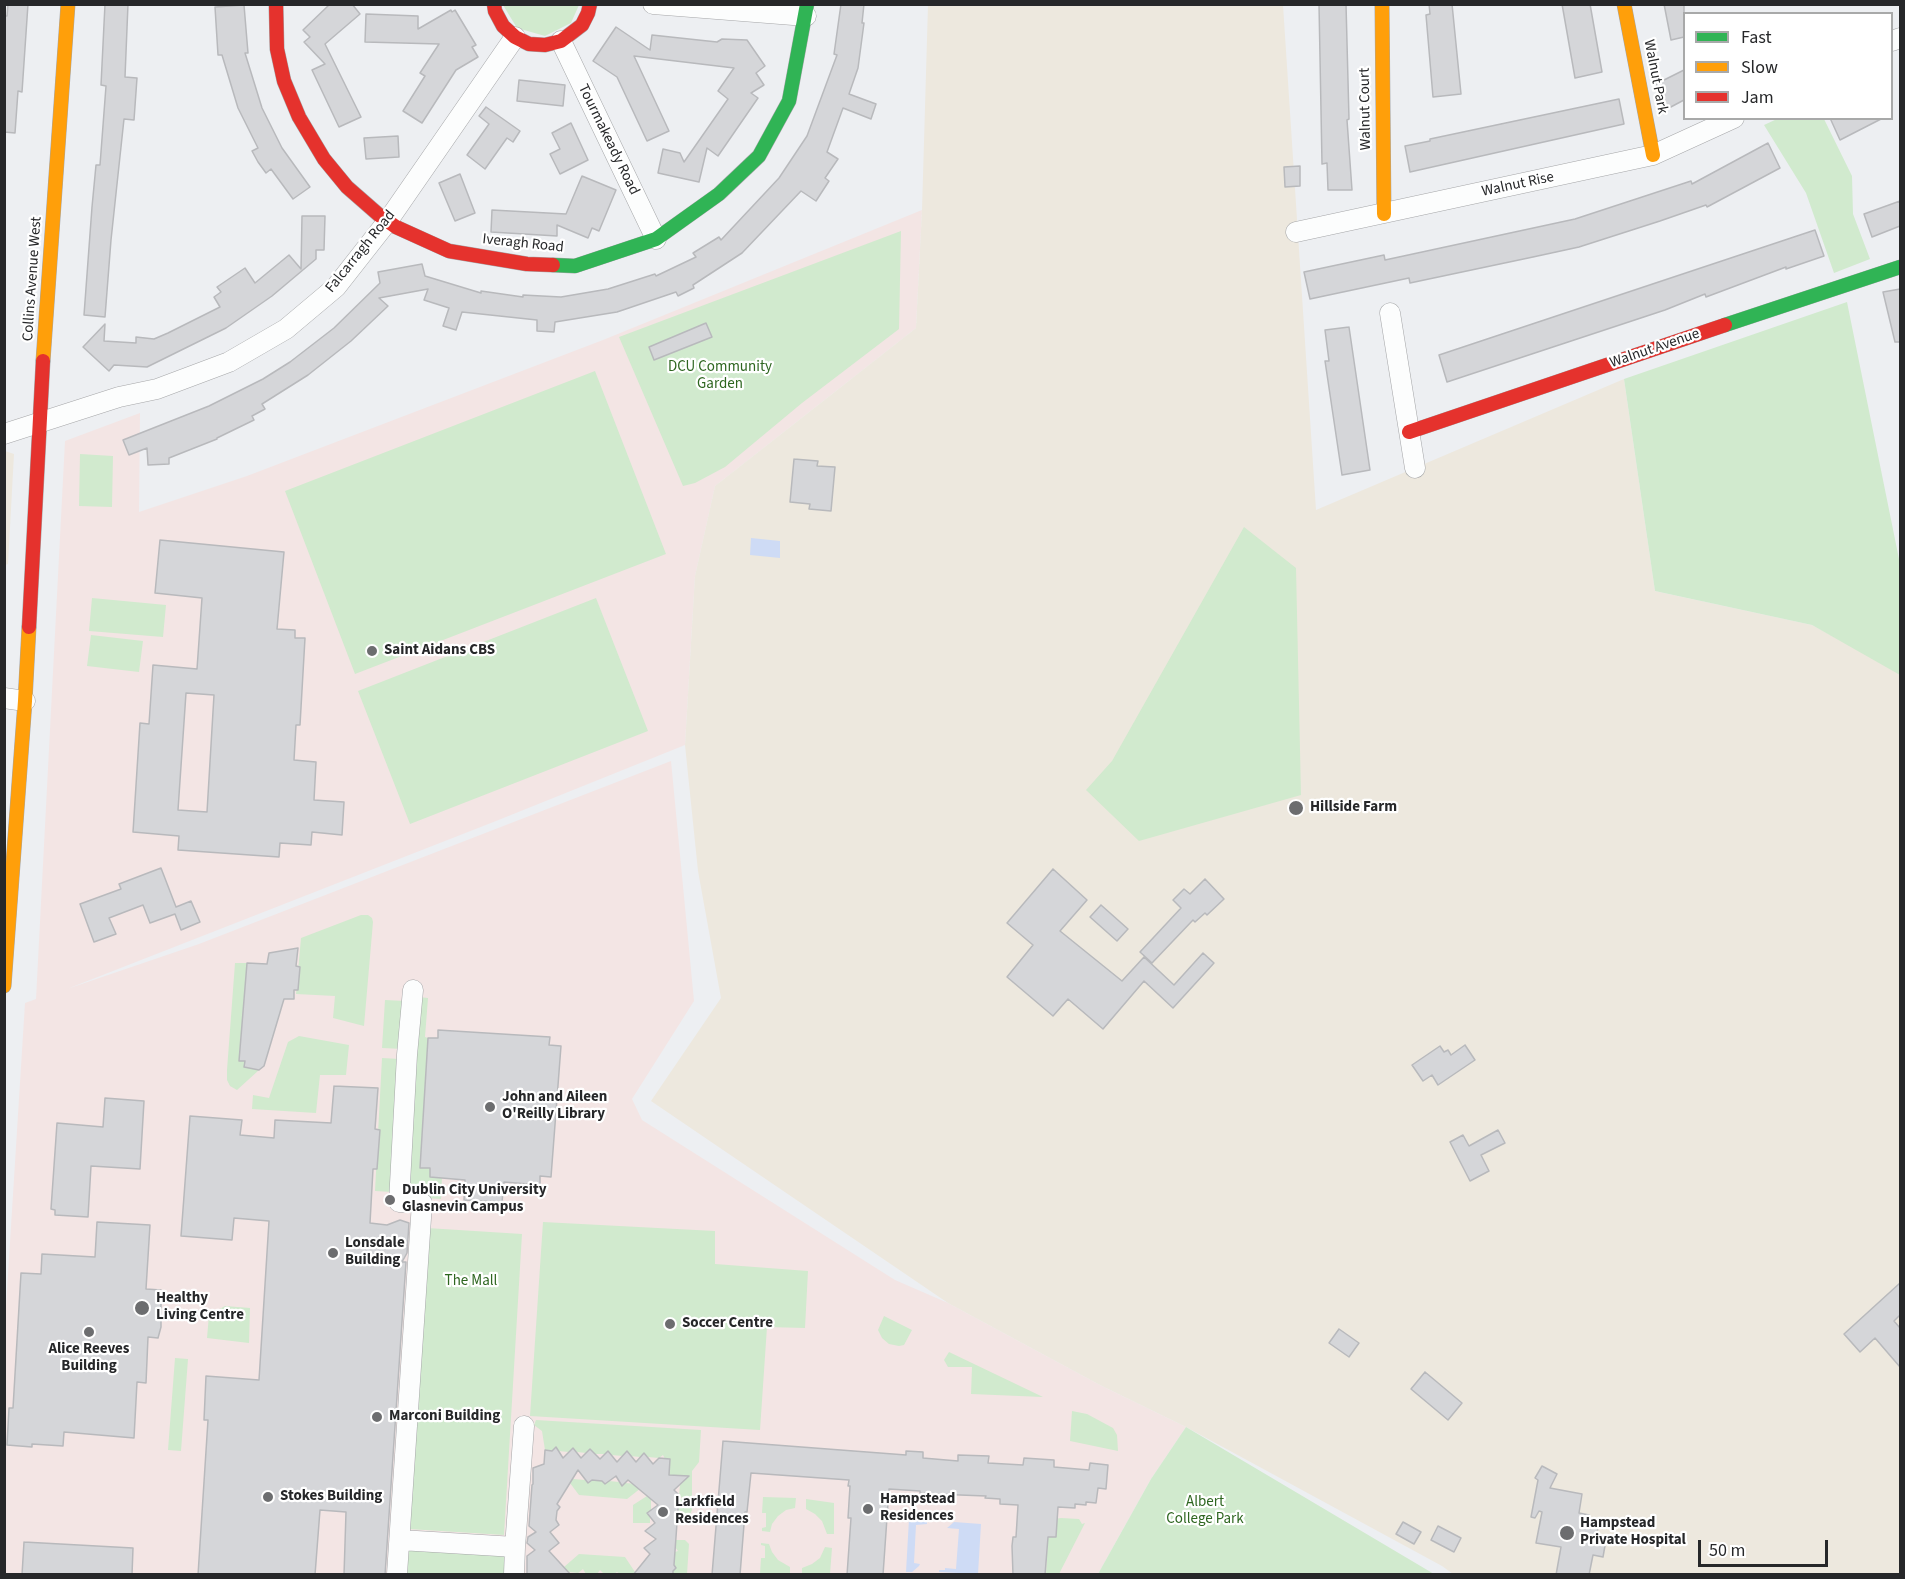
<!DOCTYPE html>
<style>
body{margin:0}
#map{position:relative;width:1905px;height:1579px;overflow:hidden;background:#edeff2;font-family:"Source Sans 3",sans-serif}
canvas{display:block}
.frame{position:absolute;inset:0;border:6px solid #262729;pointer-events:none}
.legend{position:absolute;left:1683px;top:12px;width:210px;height:108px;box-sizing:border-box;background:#fff;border:2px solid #a8a9a9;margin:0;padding:8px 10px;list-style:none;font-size:18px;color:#262729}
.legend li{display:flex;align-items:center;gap:12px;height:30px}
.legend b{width:30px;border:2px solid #a8a9a9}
.scale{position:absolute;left:1698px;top:1540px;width:130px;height:27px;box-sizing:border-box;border:3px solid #262729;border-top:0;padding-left:8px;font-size:18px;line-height:21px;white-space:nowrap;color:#262729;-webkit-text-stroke:4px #fff;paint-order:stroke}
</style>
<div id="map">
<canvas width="1905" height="1579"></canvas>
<div class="frame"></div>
<ul class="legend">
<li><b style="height:8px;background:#30b455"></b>Fast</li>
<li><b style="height:8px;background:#ff9f0a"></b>Slow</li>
<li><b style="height:8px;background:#e5322d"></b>Jam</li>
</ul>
<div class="scale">50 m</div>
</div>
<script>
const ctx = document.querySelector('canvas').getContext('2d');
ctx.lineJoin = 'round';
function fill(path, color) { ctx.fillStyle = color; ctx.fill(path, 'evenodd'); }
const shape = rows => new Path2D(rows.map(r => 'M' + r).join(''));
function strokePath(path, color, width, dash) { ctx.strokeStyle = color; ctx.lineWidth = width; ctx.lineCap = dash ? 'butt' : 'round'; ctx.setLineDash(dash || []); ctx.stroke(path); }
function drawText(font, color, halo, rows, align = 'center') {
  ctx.font = font + ' "Source Sans 3",sans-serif'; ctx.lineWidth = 4.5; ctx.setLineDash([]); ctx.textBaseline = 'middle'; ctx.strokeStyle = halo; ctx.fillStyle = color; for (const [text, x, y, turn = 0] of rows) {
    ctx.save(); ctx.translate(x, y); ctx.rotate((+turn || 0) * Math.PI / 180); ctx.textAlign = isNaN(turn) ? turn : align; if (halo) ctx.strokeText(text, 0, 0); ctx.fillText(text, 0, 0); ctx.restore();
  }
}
fill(shape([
 [922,210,916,328,715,486,695,576,685,745,496,821,67,989,199,944,671,761,694,1001,632,1099,642,1120,895,1280,948,1303,1100,1385,1186,1427,1151,1479,1098,1574,5,1574,5,1322,25,1003,36,999,65,441,140,413,139,512,247,476,603,340]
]), '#f3e5e4');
fill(shape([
 [928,5,1283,5,1316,510,1624,379,1655,591,1812,625,1900,672,1900,1574,1453,1574,1442,1566,1186,1427,1100,1385,948,1303,651,1101,721,998,698,871,685,745,695,576,715,486,916,328,922,210],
 [5,451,14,454,8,564,5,565]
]), '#ede8de');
fill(shape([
 [503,5,579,5,571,23,545,36,517,28],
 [1777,119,1824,119,1852,176,1853,214,1870,259,1834,273,1806,193,1764,125],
 [901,231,899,329,802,403,725,467,695,483,683,486,619,337],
 [1847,302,1900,564,1900,675,1812,625,1655,591,1624,379],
 [595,371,666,554,355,674,285,491],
 [80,454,113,456,112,507,79,506],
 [1244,527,1296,568,1301,795,1139,841,1086,790,1112,761],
 [92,598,166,605,163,637,89,631],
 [596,598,648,731,410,824,358,691],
 [91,635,143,641,139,672,87,666],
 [361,915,368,915,372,918,373,922,364,1026,333,1018,335,996,296,994,301,938],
 [235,963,247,963,239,1061,245,1061,244,1067,259,1070,237,1090,230,1086,227,1080,227,1070],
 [419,997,428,998,425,1037,428,1038,420,1167,430,1168,442,1177,441,1199,407,1197],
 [385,1000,405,1001,403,1049,382,1048],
 [299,1036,349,1045,346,1075,320,1075,316,1113,252,1109,253,1095,269,1098,288,1042],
 [382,1058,400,1059,392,1192,375,1191],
 [543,1222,715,1231,715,1264,808,1271,805,1328,767,1327,760,1430,530,1416],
 [427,1228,522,1234,504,1535,409,1529],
 [225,1306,250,1308,249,1343,207,1338,209,1315],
 [884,1316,912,1330,904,1345,899,1346,889,1344,882,1338,878,1330],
 [949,1352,1043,1397,971,1394,972,1367,948,1367,944,1360],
 [175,1358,188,1359,181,1451,168,1450],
 [1072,1411,1087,1414,1113,1428,1117,1435,1118,1451,1070,1441],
 [536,1420,701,1430,699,1462,692,1471,692,1510,689,1517,687,1519,678,1517,680,1515,678,1513,679,1500,682,1498,679,1495,680,1485,683,1481,669,1475,670,1459,665,1459,663,1455,659,1458,648,1457,644,1453,640,1457,630,1456,627,1452,623,1456,611,1455,608,1451,605,1454,595,1454,590,1449,586,1453,577,1452,573,1448,569,1452,558,1451,556,1447,552,1451,545,1450,542,1431,534,1425],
 [1186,1427,1434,1574,1098,1574,1151,1479],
 [573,1479,585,1480,588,1483,592,1480,602,1481,605,1484,609,1481,619,1482,622,1486,625,1483,638,1484,641,1488,627,1499,579,1495,570,1483],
 [647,1496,651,1499,651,1510,647,1513,650,1517,650,1523,633,1523,633,1505],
 [763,1497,796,1498,795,1508,786,1510,778,1516,772,1524,770,1532,762,1531,762,1528,766,1527,766,1513,762,1513],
 [806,1499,834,1503,834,1534,827,1534,822,1521,815,1514,806,1509],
 [1061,1518,1079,1519,1082,1524,1085,1523,1059,1574,1046,1574,1048,1537,1056,1537,1054,1519],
 [676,1540,685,1540,689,1544,687,1574,673,1574,673,1571,676,1568,674,1565,675,1552,678,1551,675,1547],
 [761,1543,769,1544,772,1552,778,1560,790,1567,790,1574,760,1574,761,1558,765,1558,765,1546,761,1545],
 [825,1547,832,1548,830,1574,802,1574,802,1568,812,1564,820,1558],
 [408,1548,505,1553,504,1574,407,1574],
 [579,1554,625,1557,635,1572,633,1574,620,1574,617,1572,614,1574,604,1574,600,1570,597,1574,586,1574,583,1569,578,1573,569,1572,564,1567]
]), '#d1eace');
fill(shape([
 [751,538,780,541,780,558,750,555],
 [909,1519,927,1520,927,1524,916,1525,914,1563,920,1564,919,1566,912,1572,906,1572],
 [954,1522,981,1524,978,1574,939,1572,939,1570,945,1570,945,1568,956,1569,959,1529,947,1528]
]), '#cedbf5');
const building = shape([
 [8,4,28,4,22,92,18,91,15,133,4,132,4,16,7,16,8,4],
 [105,4,128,4,125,77,137,78,134,120,124,119,111,240,105,317,84,315,92,207,96,165,100,165,106,86,101,85,105,4],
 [330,4,352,4,360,14,325,44,361,117,339,127,312,70,325,64,304,42,310,37,303,30,330,4],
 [841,4,864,4,862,23,864,23,858,68,849,94,876,104,871,119,843,108,827,152,838,159,825,178,829,181,816,201,801,191,742,253,693,285,694,288,678,296,676,292,617,312,555,322,554,332,537,331,537,320,462,312,456,330,443,326,449,308,424,300,428,289,379,298,388,306,369,324,351,341,308,375,262,404,265,409,252,416,254,420,217,438,217,439,169,458,169,464,148,465,147,448,129,455,123,440,209,406,263,379,290,362,334,328,380,283,378,272,422,264,425,276,481,293,481,291,523,297,523,295,561,297,608,289,655,274,656,276,696,257,693,253,719,237,721,240,779,178,807,136,837,55,834,54,841,4],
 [1319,4,1346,4,1349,119,1347,120,1352,190,1328,190,1327,163,1322,164,1319,4],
 [1429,4,1452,4,1461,94,1433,97,1426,15,1430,14,1429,4],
 [1562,4,1590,4,1602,72,1575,78,1562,4],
 [1664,4,1684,4,1684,37,1671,40,1664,4],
 [244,5,248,53,245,53,262,108,282,148,310,187,293,199,271,169,266,173,258,162,252,151,258,148,238,108,222,55,218,55,215,7,244,5],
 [451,10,452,12,455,10,476,45,472,47,478,57,456,70,422,123,403,111,425,76,420,73,439,44,365,42,366,14,418,16,418,29,451,10],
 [616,27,650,50,652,35,717,42,722,39,747,40,765,66,756,73,764,85,751,93,758,98,718,156,707,148,699,182,658,173,663,149,680,153,684,162,728,99,718,91,734,68,634,56,669,131,647,141,617,77,593,61,616,27],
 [1684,70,1684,100,1667,109,1656,84,1684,70],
 [519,80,565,85,563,106,517,101,519,80],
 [1619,99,1624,124,1410,172,1405,146,1430,141,1430,139,1619,99],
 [486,107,520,131,513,142,507,138,485,169,467,155,489,124,479,116,486,107],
 [1830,118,1883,118,1840,140,1830,118],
 [571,123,588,160,560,174,550,154,560,149,552,133,571,123],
 [398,136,399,157,366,159,364,138,398,136],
 [1768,143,1780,168,1707,207,1706,205,1660,221,1579,247,1533,257,1410,283,1409,278,1310,299,1304,272,1384,255,1385,260,1575,219,1691,181,1692,184,1768,143],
 [1300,166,1300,186,1285,187,1284,167,1300,166],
 [460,174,475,213,455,221,439,183,460,174],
 [582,176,616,190,599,231,592,228,588,238,557,225,557,236,491,232,492,210,566,214,582,176],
 [1900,201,1900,226,1872,237,1864,214,1900,201],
 [302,216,325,216,324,250,316,250,316,259,272,296,226,328,147,367,114,365,109,371,83,347,105,324,104,341,136,343,136,337,154,339,168,333,220,307,214,297,221,292,217,287,245,268,255,283,289,255,301,269,302,216],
 [1815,230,1824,256,1786,269,1786,267,1706,297,1705,294,1665,310,1447,382,1439,355,1815,230],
 [1900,289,1900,342,1895,342,1883,292,1900,289],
 [706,323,712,337,654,360,649,347,706,323],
 [1349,327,1370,470,1342,475,1325,361,1329,361,1325,330,1349,327],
 [794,459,818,461,817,466,835,467,831,511,809,509,810,504,790,502,794,459],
 [160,540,284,552,277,629,295,630,295,638,305,638,300,725,296,725,294,760,316,762,314,800,344,802,342,835,312,832,311,845,280,843,279,857,178,850,179,836,133,832,140,723,149,724,153,665,197,669,202,598,155,593,160,540],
 [186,693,214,695,207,812,178,810,186,693],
 [161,868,176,907,191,901,200,922,181,930,175,914,150,923,143,905,109,918,116,934,94,942,80,904,121,889,119,884,161,868],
 [1053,869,1087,900,1060,931,1122,981,1144,957,1174,985,1203,953,1214,963,1173,1008,1144,981,1103,1029,1068,999,1053,1016,1007,977,1033,945,1007,923,1053,869],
 [1205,879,1224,899,1207,915,1205,913,1195,922,1193,920,1152,963,1140,952,1181,908,1173,900,1184,889,1190,894,1205,879],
 [1101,905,1128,929,1117,941,1090,917,1101,905],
 [298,948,296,966,300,967,298,990,294,990,294,999,284,999,264,1066,259,1070,244,1067,245,1061,239,1061,247,963,267,964,269,953,298,948],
 [438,1030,550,1037,549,1045,561,1046,551,1177,540,1176,540,1185,504,1182,502,1202,482,1201,464,1200,465,1180,430,1177,430,1168,420,1168,428,1038,438,1038,438,1030],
 [1465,1045,1475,1060,1438,1085,1432,1075,1423,1081,1412,1065,1440,1046,1444,1052,1448,1050,1451,1055,1465,1045],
 [334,1086,378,1088,375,1129,380,1130,377,1169,373,1169,370,1223,387,1225,400,1220,409,1223,407,1253,402,1262,406,1262,385,1575,344,1575,346,1512,320,1510,315,1575,198,1575,208,1420,204,1420,206,1376,259,1380,269,1221,234,1218,232,1240,181,1236,190,1116,242,1120,240,1135,274,1138,275,1120,331,1123,334,1086],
 [105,1098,144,1101,140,1169,91,1166,88,1217,55,1215,55,1210,51,1209,57,1123,103,1127,105,1098],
 [1498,1130,1505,1143,1481,1155,1489,1171,1470,1181,1450,1142,1463,1135,1469,1146,1498,1130],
 [97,1222,150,1225,146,1289,161,1290,161,1327,158,1338,148,1337,146,1383,137,1382,134,1438,64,1432,63,1446,32,1444,32,1447,7,1445,9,1408,13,1408,21,1273,41,1274,42,1254,95,1257,97,1222],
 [1900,1283,1900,1315,1894,1321,1900,1328,1900,1367,1875,1338,1860,1352,1844,1334,1900,1283],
 [1339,1329,1359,1343,1349,1357,1329,1343,1339,1329],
 [1425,1372,1462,1403,1448,1420,1411,1389,1425,1372],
 [723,1441,906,1455,906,1451,923,1452,923,1458,958,1461,958,1455,989,1456,988,1463,1023,1465,1024,1458,1054,1460,1054,1467,1089,1470,1090,1463,1108,1465,1106,1489,1098,1488,1096,1503,1086,1502,1086,1505,1075,1504,1075,1508,1058,1507,1056,1537,1048,1537,1045,1575,1013,1575,1012,1546,1013,1537,1016,1537,1018,1505,1000,1504,1000,1499,985,1498,986,1496,934,1494,920,1493,920,1491,889,1489,883,1575,847,1575,851,1518,848,1518,850,1486,848,1486,849,1480,751,1473,747,1512,745,1512,740,1575,712,1575,723,1441],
 [556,1447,563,1458,573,1448,581,1458,590,1449,600,1459,608,1451,617,1462,627,1451,636,1462,644,1453,653,1464,659,1458,670,1459,669,1475,689,1476,674,1490,679,1495,674,1565,676,1568,673,1571,673,1575,633,1575,650,1554,644,1548,656,1539,645,1531,655,1523,647,1513,658,1505,628,1480,622,1486,616,1476,605,1484,602,1481,592,1480,588,1483,578,1470,557,1504,560,1507,557,1511,556,1520,559,1525,550,1532,559,1543,549,1551,571,1575,527,1575,527,1556,535,1550,527,1543,528,1537,536,1532,529,1526,532,1485,533,1484,533,1468,544,1464,545,1450,552,1451,556,1447],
 [1542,1466,1557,1474,1550,1488,1582,1494,1579,1513,1589,1515,1587,1525,1598,1527,1596,1538,1606,1540,1603,1557,1593,1555,1589,1575,1556,1575,1561,1547,1536,1543,1542,1512,1539,1511,1535,1518,1531,1517,1538,1480,1535,1478,1542,1466],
 [1403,1522,1421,1532,1414,1544,1396,1534,1403,1522],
 [1438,1526,1461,1538,1454,1552,1431,1540,1438,1526],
 [24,1542,133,1548,132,1575,22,1575,24,1542]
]);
fill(building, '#d5d6d9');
strokePath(building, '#b8b9bc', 1.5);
const street = shape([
 [653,4,806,16],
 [561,41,656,239],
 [1892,41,1900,38],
 [1296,232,1653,155,1734,118],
 [1390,313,1415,468],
 [4,434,119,397,157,389,229,362,286,329,336,287,387,222,515,37],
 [4,698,25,701],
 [400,1540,515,1547,514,1574],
 [515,1547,524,1426],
 [397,1574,422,1203,399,1202,407,1055,413,990]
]);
const fast = shape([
 [553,265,575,266,656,239,719,194,759,156,789,101,807,4],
 [1725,325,1900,267]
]);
const slow = shape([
 [1382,4,1384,214],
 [1624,4,1653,155],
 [43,361,68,4],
 [4,986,25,701,29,627]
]);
const jam = shape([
 [276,4,277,49,284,81,299,117,324,159,347,187,379,215,396,227,449,251,527,264,553,265],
 [494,4,495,11,503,26,515,37,529,44,545,45,561,41,582,25,588,13,590,4],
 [1409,432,1725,325],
 [29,627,43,361]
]);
strokePath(street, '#a5a6a8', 21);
strokePath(fast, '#a5a6a8', 15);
strokePath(slow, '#a5a6a8', 15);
strokePath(jam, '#a5a6a8', 15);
strokePath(street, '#fcfdfd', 20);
strokePath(fast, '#30b455', 14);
strokePath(slow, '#ff9f0a', 14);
strokePath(jam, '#e5322d', 14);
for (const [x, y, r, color] of [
 [372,651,6,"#6c6d6f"],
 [1296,808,8,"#6c6d6f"],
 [490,1107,6,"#6c6d6f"],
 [390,1200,6,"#6c6d6f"],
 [333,1253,6,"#6c6d6f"],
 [142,1308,8,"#6c6d6f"],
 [670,1324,6,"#6c6d6f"],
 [89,1332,6,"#6c6d6f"],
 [377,1417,6,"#6c6d6f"],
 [268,1497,6,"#6c6d6f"],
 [868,1509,6,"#6c6d6f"],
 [663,1512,6,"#6c6d6f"],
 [1567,1533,8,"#6c6d6f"]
]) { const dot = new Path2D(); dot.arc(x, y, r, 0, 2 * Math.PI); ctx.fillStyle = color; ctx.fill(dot); strokePath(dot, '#fff', 2); }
drawText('15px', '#262729', '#fff', [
 ["Walnut Park",1655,77,79],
 ["Walnut Court",1366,109,-91],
 ["Tourmakeady Road",608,140,64],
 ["Walnut Rise",1518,185,-12],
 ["Iveragh Road",523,244,6],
 ["Falcarragh Road",361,252,-51],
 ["Collins Avenue West",33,279,-86],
 ["Walnut Avenue",1655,349,-19]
]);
drawText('15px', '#2e6620', '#fff', [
 ["DCU Community",720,368],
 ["Garden",720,385],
 ["The Mall",471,1282],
 ["Albert",1205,1503],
 ["College Park",1205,1520]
]);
drawText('bold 15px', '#262729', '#fff', [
 ["Saint Aidans CBS",384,651],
 ["Hillside Farm",1310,808],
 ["John and Aileen",502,1098],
 ["O'Reilly Library",502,1115],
 ["Dublin City University",402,1191],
 ["Glasnevin Campus",402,1208],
 ["Lonsdale",345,1244],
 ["Building",345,1261],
 ["Healthy",156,1299],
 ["Living Centre",156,1316],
 ["Soccer Centre",682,1324],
 ["Alice Reeves",89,1350,"center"],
 ["Building",89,1367,"center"],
 ["Marconi Building",389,1417],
 ["Stokes Building",280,1497],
 ["Hampstead",880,1500],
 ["Residences",880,1517],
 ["Larkfield",675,1503],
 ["Residences",675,1520],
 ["Hampstead",1580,1524],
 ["Private Hospital",1580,1541]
], 'left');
</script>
